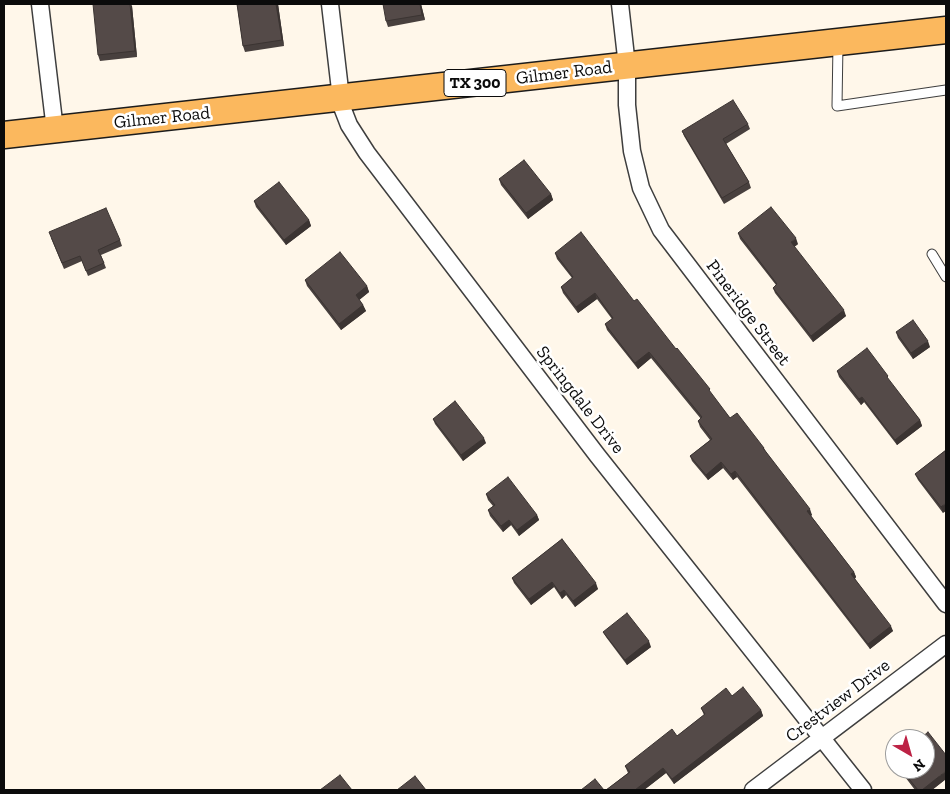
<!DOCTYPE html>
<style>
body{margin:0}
#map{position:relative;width:950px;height:794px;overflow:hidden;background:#fff7ea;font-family:"Zilla Slab",serif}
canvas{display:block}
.frame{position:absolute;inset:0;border:5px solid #0b0b0b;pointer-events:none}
.north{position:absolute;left:885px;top:729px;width:50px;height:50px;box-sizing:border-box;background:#fff;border:1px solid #9d9d9d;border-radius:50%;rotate:142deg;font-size:14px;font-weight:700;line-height:20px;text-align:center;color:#0b0b0b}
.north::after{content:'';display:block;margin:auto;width:18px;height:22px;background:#bd2245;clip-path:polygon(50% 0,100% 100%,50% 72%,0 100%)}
</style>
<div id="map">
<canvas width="950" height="794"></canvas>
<div class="frame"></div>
<div class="north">N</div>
</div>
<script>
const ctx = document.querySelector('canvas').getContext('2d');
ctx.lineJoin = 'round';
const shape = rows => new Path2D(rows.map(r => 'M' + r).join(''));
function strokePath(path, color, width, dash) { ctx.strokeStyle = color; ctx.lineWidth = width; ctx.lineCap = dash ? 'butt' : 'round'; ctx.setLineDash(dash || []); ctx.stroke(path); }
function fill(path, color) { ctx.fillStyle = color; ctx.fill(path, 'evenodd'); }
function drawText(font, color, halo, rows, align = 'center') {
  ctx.font = font + ' "Zilla Slab",serif'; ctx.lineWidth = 5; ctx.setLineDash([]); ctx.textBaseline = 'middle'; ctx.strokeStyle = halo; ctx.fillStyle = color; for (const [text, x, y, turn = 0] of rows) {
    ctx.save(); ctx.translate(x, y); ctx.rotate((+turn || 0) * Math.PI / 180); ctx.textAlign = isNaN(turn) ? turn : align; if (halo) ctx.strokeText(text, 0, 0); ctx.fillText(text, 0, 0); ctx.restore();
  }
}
const lane = shape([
 [838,44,837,106,946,90],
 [932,254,946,277]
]);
const street = shape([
 [40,4,55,130],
 [330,4,342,107,349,125,367,153,597,455,863,790],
 [620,4,627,66,627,105,632,151,641,188,661,230,946,604],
 [753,790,946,644]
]);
const primary = shape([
 [4,135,946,30]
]);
strokePath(lane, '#3e3e3e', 11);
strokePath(street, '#3e3e3e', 19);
strokePath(primary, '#1c1c1c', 29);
strokePath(lane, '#fff', 9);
strokePath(street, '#fff', 16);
strokePath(primary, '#fbb85e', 26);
fill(shape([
 [237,4,278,4,284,46,245,52,243,46],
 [421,4,425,20,388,27,386,21],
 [132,6,137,57,100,61,98,55],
 [748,124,750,129,726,144,749,182,751,188,724,204,684,136,682,131],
 [499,179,551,194,553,200,528,219,501,185],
 [254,201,309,220,311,226,286,245,256,207],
 [738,233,798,244,794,247,846,316,813,342,775,293,773,288,776,285,740,239],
 [51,238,120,240,122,246,101,255,106,268,88,276,82,261,64,269],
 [555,253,634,301,712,395,730,418,764,448,766,452,812,515,811,516,854,572,856,577,855,579,893,631,870,649,737,477,733,480,723,468,708,480,692,461,690,456,710,440,700,427,698,421,701,419,651,358,638,369,607,330,605,324,612,319,597,299,578,313,563,293,561,287,572,278,557,259],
 [305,280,367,286,369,292,359,300,363,305,366,311,341,330,307,286],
 [896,332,930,347,913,359,898,338],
 [837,371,890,382,920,420,922,426,897,445,864,402,861,405,839,377],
 [433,419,486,443,463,461,435,424],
 [946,450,943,513,918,480,915,474],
 [486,494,537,515,539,520,519,536,511,525,503,532,490,516,488,510,493,506,488,500],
 [562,539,598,589,575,607,566,595,562,599,554,587,531,605,514,583,512,578],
 [603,632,651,647,627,665,606,637],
 [732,696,761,710,763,716,674,784,666,773,644,790,606,790,628,773,625,766,677,736,704,715,701,708],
 [899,769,925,769,946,779,932,790,915,790]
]), '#48403e');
fill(shape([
 [130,4,131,4,132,6,137,57,135,51],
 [276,4,278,4,284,46,282,40],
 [420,4,421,4,425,20,422,15],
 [551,194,553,200,528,219,526,213],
 [309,220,311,226,286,245,284,240],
 [796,238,798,244,793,248,791,242],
 [367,286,369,292,358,301,356,295],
 [595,293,597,299,578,313,576,307],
 [363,305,366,311,341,330,339,324],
 [844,310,846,316,813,342,811,336],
 [928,341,930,347,913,359,911,353],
 [649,352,651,358,638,369,635,363],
 [862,397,864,402,861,405,859,399],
 [920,420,922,426,897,445,895,440],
 [484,438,486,443,463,461,461,455],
 [721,462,723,468,708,480,706,475],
 [735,471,737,477,733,480,731,474],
 [946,503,946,511,943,513,941,507],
 [810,509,812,515,809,517,807,511],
 [537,515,539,520,519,536,517,530],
 [509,520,511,525,503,532,501,526],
 [854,572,856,577,853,580,851,574],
 [552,582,554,587,531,605,529,599],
 [596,583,598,589,575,607,573,601],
 [564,590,566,595,562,599,560,593],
 [891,626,893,631,870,649,868,644],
 [649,641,651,647,627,665,625,660],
 [761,710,763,716,674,784,672,779],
 [663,768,666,773,644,790,635,790],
 [946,771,946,779,932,790,922,790]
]), '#3b3432');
const building = shape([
 [93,4,130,4,135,51,98,55,93,4],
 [237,4,276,4,282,40,243,46,237,4],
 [383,4,420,4,422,15,386,21,383,4],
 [733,100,748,124,723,139,749,182,722,198,682,131,733,100],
 [524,160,551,194,526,213,499,179,524,160],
 [279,182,309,220,284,240,254,201,279,182],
 [771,207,796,238,791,242,844,310,811,336,773,288,777,284,738,233,771,207],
 [106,208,120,240,98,250,104,263,86,271,80,256,62,263,49,232,106,208],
 [581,232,634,301,637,299,676,349,677,348,710,389,709,390,730,418,737,413,764,448,763,448,810,509,807,511,854,572,851,574,891,626,868,644,735,471,731,474,721,462,706,475,690,456,712,439,698,421,702,417,649,352,635,363,605,324,613,318,595,293,576,307,561,287,573,277,555,253,581,232],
 [340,252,367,286,356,295,363,305,339,324,305,280,340,252],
 [913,320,928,341,911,353,896,332,913,320],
 [867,348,888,376,887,377,920,420,895,440,862,397,859,399,837,371,867,348],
 [455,401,484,438,461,455,433,419,455,401],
 [946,450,946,503,941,507,915,474,946,450],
 [508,477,537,515,517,530,509,520,501,526,488,510,495,505,486,494,508,477],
 [562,539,596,583,573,601,564,590,560,593,552,582,529,599,512,578,562,539],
 [627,613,649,641,625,660,603,632,627,613],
 [743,687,761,710,672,779,663,768,635,790,606,790,630,772,625,766,672,729,677,736,705,714,701,708,726,688,732,696,743,687],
 [928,732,946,755,946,771,922,790,918,790,901,769,925,769,925,739,920,739,928,732],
 [340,775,352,790,320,790,340,775],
 [415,776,426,790,397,790,415,776],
 [595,779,604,790,581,790,595,779]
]);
fill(building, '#544a48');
strokePath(building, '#3b3432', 1);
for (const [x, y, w] of [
 [475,83,62]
]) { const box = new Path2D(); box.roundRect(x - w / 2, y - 13.5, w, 27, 4); ctx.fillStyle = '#fff'; ctx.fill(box); strokePath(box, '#0b0b0b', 1); }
drawText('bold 16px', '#0b0b0b', null, [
 ["TX 300",475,83]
]);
drawText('18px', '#0b0b0b', '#fff', [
 ["Gilmer Road",564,73,-7],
 ["Gilmer Road",162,118,-6],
 ["Pineridge Street",748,313,53],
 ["Springdale Drive",580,400,52],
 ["Crestview Drive",838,701,-37]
]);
</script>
